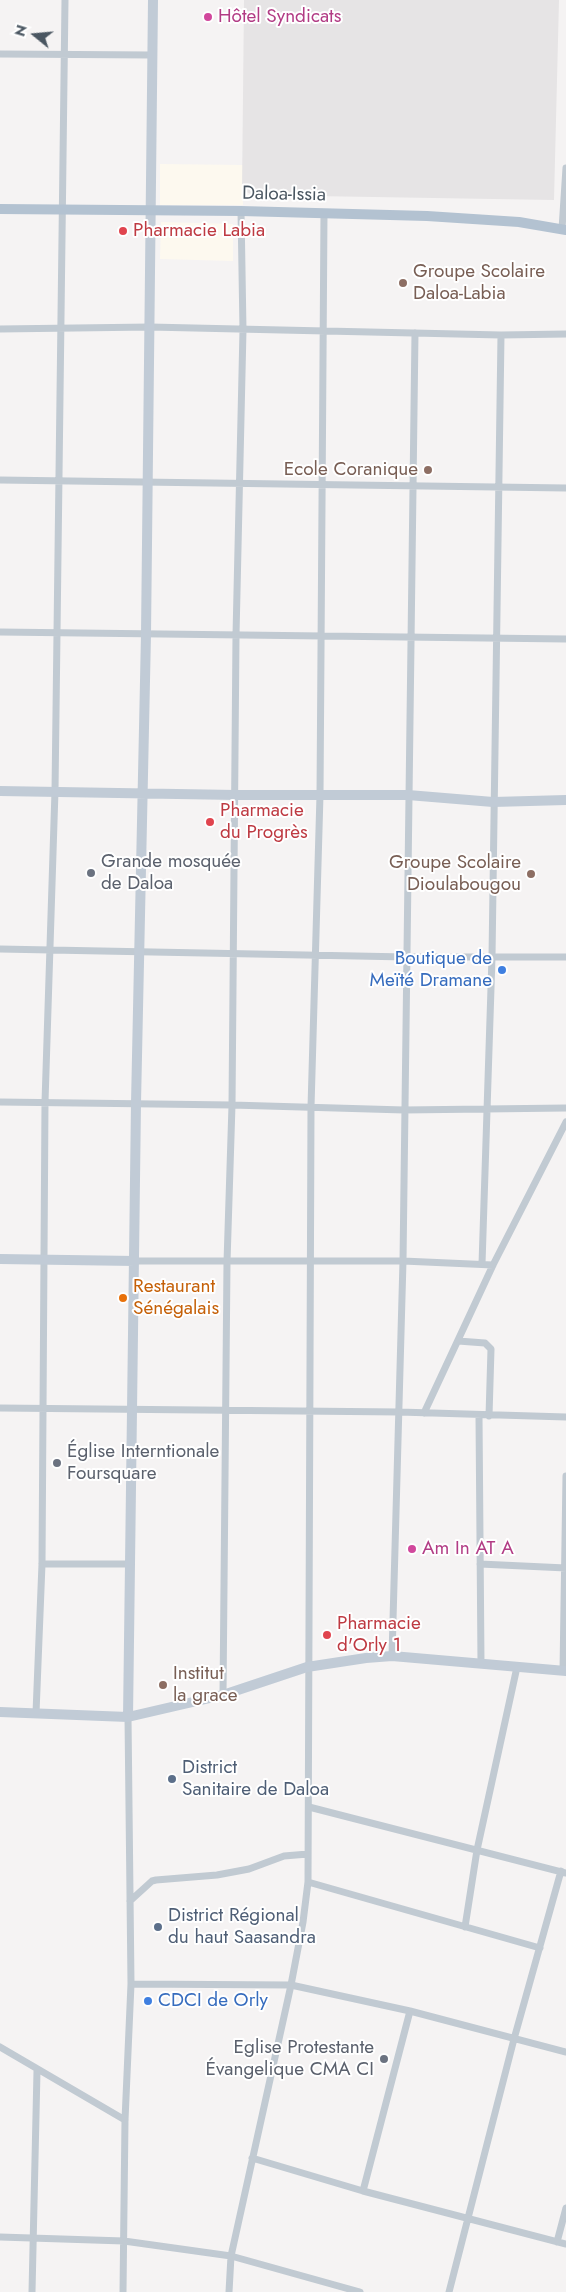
<!DOCTYPE html>
<meta charset="utf-8">
<style>
body{margin:0}
#map{position:relative;width:566px;height:2292px;overflow:hidden;background:#f5f3f3;font-family:Jost,sans-serif}
canvas{display:block}
.north{position:absolute;left:10px;top:10px;width:50px;height:50px;-webkit-text-stroke:4px #fff;paint-order:stroke;rotate:287deg;font-size:14px;font-weight:700;line-height:20px;text-align:center;color:#4a5661}
.north::after{content:'';display:block;margin:auto;width:18px;height:22px;background:#4a5661;clip-path:polygon(50% 0,100% 100%,50% 72%,0 100%)}
</style>
<div id="map">
<canvas width="566" height="2292"></canvas>
<div class="north">N</div>
</div>
<script>
const ctx = document.querySelector('canvas').getContext('2d');
ctx.lineJoin = 'round';
function fill(path, color) { ctx.fillStyle = color; ctx.fill(path, 'evenodd'); }
const shape = rows => new Path2D(rows.map(r => 'M' + r).join(''));
function strokePath(path, color, width, dash) { ctx.strokeStyle = color; ctx.lineWidth = width; ctx.lineCap = dash ? 'butt' : 'round'; ctx.setLineDash(dash || []); ctx.stroke(path); }
function drawText(font, color, halo, rows, align = 'center') {
  ctx.font = font + ' Jost,sans-serif'; ctx.lineWidth = 4; ctx.setLineDash([]); ctx.textBaseline = 'middle'; ctx.strokeStyle = halo; ctx.fillStyle = color; for (const [text, x, y, turn = 0] of rows) {
    ctx.save(); ctx.translate(x, y); ctx.rotate((+turn || 0) * Math.PI / 180); ctx.textAlign = isNaN(turn) ? turn : align; if (halo) ctx.strokeText(text, 0, 0); ctx.fillText(text, 0, 0); ctx.restore();
  }
}
fill(shape([
 [160,164,243,165,243,205,160,205],
 [161,222,233,224,233,261,160,259]
]), '#fdf9ef');
fill(shape([
 [244,0,559,0,554,200,253,195,242,190]
]), '#e6e4e5');
strokePath(shape([
 [0,54,152,55],
 [562,229,566,168],
 [0,329,150,327,501,335,566,334],
 [0,480,566,488],
 [0,632,566,639],
 [0,949,407,957,566,957],
 [0,1102,232,1105,404,1110,566,1108],
 [135,1261,403,1261,493,1265],
 [482,1264,492,957,501,335],
 [458,1341,485,1343,491,1349,489,1416],
 [0,1408,399,1412,566,1417],
 [424,1413,493,1265,566,1122],
 [479,1416,481,1663],
 [42,1564,131,1564],
 [480,1564,566,1568],
 [392,1656,403,1261,415,333],
 [563,1671,566,1476],
 [223,1695,227,1262,232,1105,236,635,243,330,241,211],
 [36,1713,42,1564,45,1102,55,791,65,0],
 [309,1807,566,1873],
 [308,1882,540,1948],
 [130,1901,152,1881,156,1880,217,1875,249,1869,284,1856,308,1854],
 [465,1927,477,1850,517,1667],
 [131,1984,291,1985,410,2011,566,2052],
 [0,2047,125,2120],
 [252,2158,363,2191,566,2244],
 [363,2191,410,2011],
 [0,2237,124,2241,231,2256,360,2292],
 [557,2242,566,2208],
 [32,2292,37,2071],
 [123,2292,125,2120,131,1984,128,1717],
 [229,2292,231,2256,291,1985,303,1922,308,1882,311,1107,320,795,324,213],
 [449,2292,514,2039,561,1871]
]), '#c1cad2', 7);
strokePath(shape([
 [0,791,236,795,408,795,493,802,566,800],
 [0,1259,135,1261],
 [0,1712,128,1717,223,1695,307,1667,366,1658,392,1656,566,1671],
 [128,1717,136,1103,146,634,153,0]
]), '#c1cbd6', 10);
strokePath(shape([
 [0,209,241,211,427,216,519,222,566,230]
]), '#b3c2d1', 10);
for (const [x, y, r, color] of [
 [208,17,5,"#d1479c"],
 [123,231,5,"#e0444e"],
 [403,283,5,"#8d6e63"],
 [428,470,5,"#8d6e63"],
 [210,822,5,"#e0444e"],
 [91,873,5,"#6b7280"],
 [531,874,5,"#8d6e63"],
 [502,970,5,"#3f7fe0"],
 [123,1298,5,"#e8710a"],
 [57,1463,5,"#6b7280"],
 [412,1549,5,"#d1479c"],
 [327,1635,5,"#e0444e"],
 [163,1685,5,"#8d6e63"],
 [172,1779,5,"#5c6f8a"],
 [158,1927,5,"#5c6f8a"],
 [148,2001,5,"#3f7fe0"],
 [384,2059,5,"#6b7280"]
]) { const dot = new Path2D(); dot.arc(x, y, r, 0, 2 * Math.PI); ctx.fillStyle = color; ctx.fill(dot); strokePath(dot, '#fff', 2); }
drawText('19px', '#b23c85', '#fff', [
 ["Hôtel Syndicats",218,17],
 ["Am In AT A",422,1549]
], 'left');
drawText('19px', '#4a5661', '#fff', [
 ["Daloa-Issia",284,195,1]
]);
drawText('19px', '#be3a42', '#fff', [
 ["Pharmacie Labia",133,231],
 ["Pharmacie",220,811],
 ["du Progrès",220,833],
 ["Pharmacie",337,1624],
 ["d'Orly 1",337,1646]
], 'left');
drawText('19px', '#785e54', '#fff', [
 ["Groupe Scolaire",413,272],
 ["Daloa-Labia",413,294],
 ["Ecole Coranique",418,470,"right"],
 ["Groupe Scolaire",521,863,"right"],
 ["Dioulabougou",521,885,"right"],
 ["Institut",173,1674],
 ["la grace",173,1696]
], 'left');
drawText('19px', '#5b616d', '#fff', [
 ["Grande mosquée",101,862],
 ["de Daloa",101,884],
 ["Église Interntionale",67,1452],
 ["Foursquare",67,1474],
 ["Eglise Protestante",374,2048,"right"],
 ["Évangelique CMA CI",374,2070,"right"]
], 'left');
drawText('19px', '#366cbe', '#fff', [
 ["Boutique de",492,959],
 ["Meïté Dramane",492,981],
 ["CDCI de Orly",158,2001,"left"]
], 'right');
drawText('19px', '#c56008', '#fff', [
 ["Restaurant",133,1287],
 ["Sénégalais",133,1309]
], 'left');
drawText('19px', '#4e5e75', '#fff', [
 ["District",182,1768],
 ["Sanitaire de Daloa",182,1790],
 ["District Régional",168,1916],
 ["du haut Saasandra",168,1938]
], 'left');
</script>
